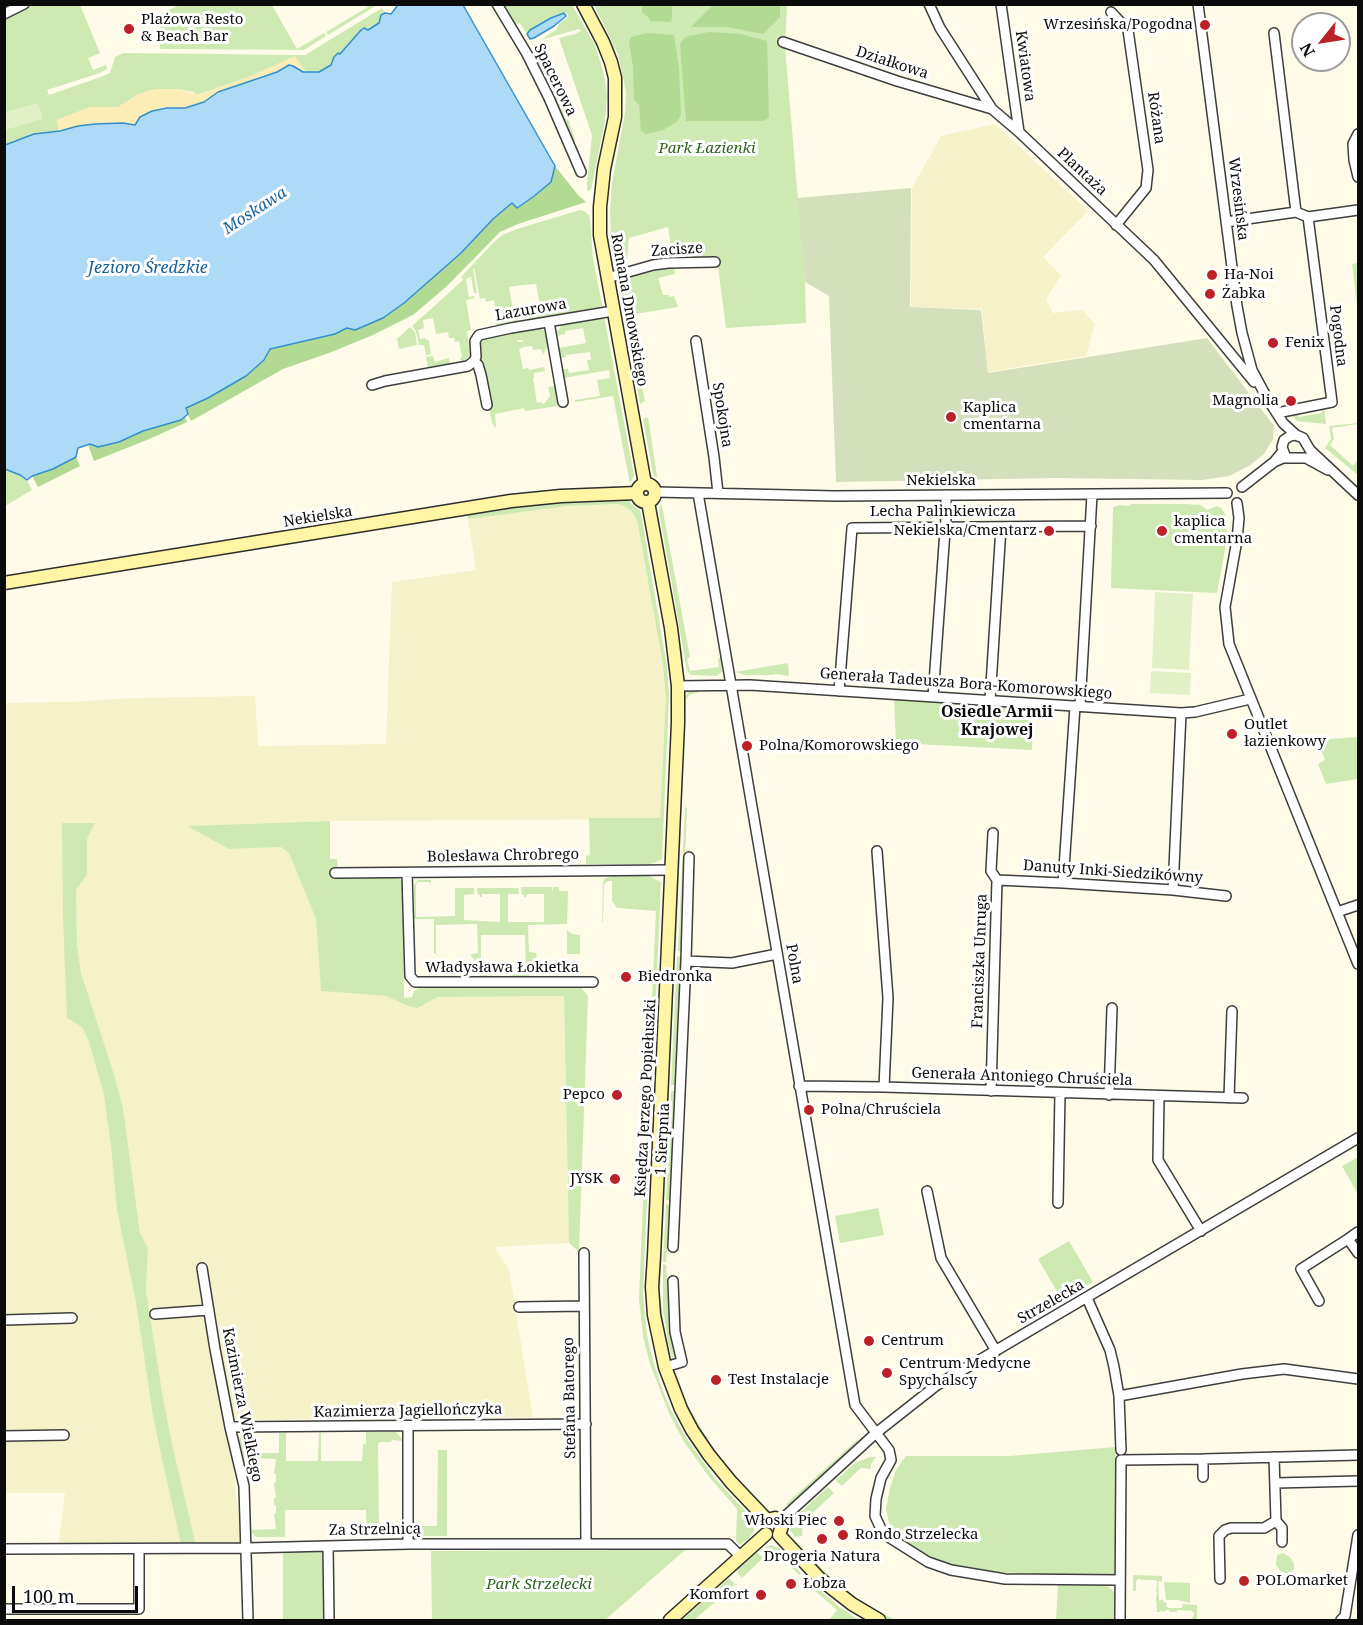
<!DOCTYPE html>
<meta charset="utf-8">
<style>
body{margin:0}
#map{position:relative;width:1363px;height:1625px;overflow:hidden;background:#fffbe9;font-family:"Noto Serif",serif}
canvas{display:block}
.frame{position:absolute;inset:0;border:6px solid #0b0b0b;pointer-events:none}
.north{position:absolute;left:1291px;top:12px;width:60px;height:60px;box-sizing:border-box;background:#fff;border:2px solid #9d9d9d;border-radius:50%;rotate:240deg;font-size:16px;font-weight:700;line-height:24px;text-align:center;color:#0b0b0b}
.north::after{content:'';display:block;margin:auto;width:21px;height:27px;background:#bd2128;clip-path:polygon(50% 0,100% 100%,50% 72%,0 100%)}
.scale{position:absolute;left:12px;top:1586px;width:126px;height:27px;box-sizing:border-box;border:3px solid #0b0b0b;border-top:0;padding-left:8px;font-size:18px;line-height:21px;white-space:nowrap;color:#0b0b0b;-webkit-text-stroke:4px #fff;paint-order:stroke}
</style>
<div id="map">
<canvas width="1363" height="1625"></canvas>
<div class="frame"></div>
<div class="north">N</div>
<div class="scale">100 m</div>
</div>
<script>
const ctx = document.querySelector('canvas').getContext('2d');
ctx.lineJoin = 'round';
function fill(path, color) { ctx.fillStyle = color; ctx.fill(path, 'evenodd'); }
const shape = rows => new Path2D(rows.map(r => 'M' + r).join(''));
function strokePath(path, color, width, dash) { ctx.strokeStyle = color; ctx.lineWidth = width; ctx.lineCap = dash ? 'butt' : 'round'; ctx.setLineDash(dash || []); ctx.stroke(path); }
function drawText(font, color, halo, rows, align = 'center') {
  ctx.font = font + ' "Noto Serif",serif'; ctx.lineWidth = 6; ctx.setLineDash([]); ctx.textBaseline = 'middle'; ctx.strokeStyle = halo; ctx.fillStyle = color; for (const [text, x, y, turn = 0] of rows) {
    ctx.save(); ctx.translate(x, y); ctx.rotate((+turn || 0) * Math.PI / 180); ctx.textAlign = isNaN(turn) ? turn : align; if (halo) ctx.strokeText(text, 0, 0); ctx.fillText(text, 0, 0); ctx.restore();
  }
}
fill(shape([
 [995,124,1088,211,1043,257,1061,275,1046,299,1053,313,1082,310,1095,324,1086,356,988,372,982,309,911,307,912,188,941,136],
 [592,504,624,505,635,516,638,525,662,659,666,696,660,819,330,821,188,826,229,849,281,847,289,853,316,919,321,991,386,996,408,1006,438,997,564,996,569,1243,494,1247,509,1270,533,1417,227,1420,242,1543,196,1545,173,1448,163,1398,146,1290,148,1248,140,1233,123,1108,114,1074,81,974,77,944,76,890,87,875,87,839,95,823,62,823,82,1027,89,1042,104,1095,111,1147,117,1210,136,1303,153,1416,181,1544,106,1545,59,1542,65,1493,5,1493,4,703,69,702,129,698,255,696,258,746,386,744,392,582,476,570,468,519,517,511]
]), '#f5f1c9');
fill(shape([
 [182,4,272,5,297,49,324,33,326,36,304,50,160,49,160,14],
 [33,5,80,5,100,53,88,58,93,70,106,65,107,69,100,73,47,90,49,95,101,77,110,73,115,57,123,53,305,55,387,5,382,8,385,13,381,15,379,23,368,31,361,30,331,65,319,72,306,72,295,57,246,78,197,95,193,92,177,89,152,90,139,94,118,107,90,107,57,120,59,131,45,132,12,141,5,145,4,18],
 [371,5,377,5,328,35,326,32],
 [502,5,572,5,595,45,604,74,607,95,605,121,591,190,587,191,587,183,592,135,559,38,575,34,581,31,579,29,540,40,556,30,561,22,568,17,568,15,565,12,551,18,530,30,527,34,520,23,515,25],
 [589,5,591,5,614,47,623,81,622,118,610,179,608,202,606,204,607,180,620,114,621,85],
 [594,5,787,5,785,47,805,282,806,323,726,328,717,259,673,260,668,227,629,238,626,270,615,272,611,244,610,209,612,183,625,113,626,92,618,54],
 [534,52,542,53,547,56,575,139,574,143,556,101,531,53],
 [580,210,584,211,589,215,590,219,593,259,603,309,529,319,527,306,540,304,536,284,522,285,509,287,514,315,518,315,518,321,513,322,513,319,510,320,510,323,496,325,496,321,505,319,503,306,495,307,494,300,486,302,485,298,480,299,474,268,473,269,477,293,474,293,471,277,467,278,466,280,469,297,474,296,475,298,466,300,471,330,467,331,470,354,465,361,461,362,460,357,462,357,459,341,455,342,454,338,449,338,448,332,436,334,433,318,423,320,424,328,418,330,420,339,426,338,426,340,429,340,431,354,426,355,424,345,419,345,416,331,412,326,463,280,461,277,493,243,502,235,517,229],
 [1358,263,1358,313,1352,264],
 [674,267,675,274,658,278,663,295,669,295,669,297,674,296,678,307,629,315,631,325,625,324,617,279,650,268],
 [604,316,634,475,630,484,613,396,575,402,575,400,600,396,597,380,610,378,609,370,564,378,563,369,568,369,569,373,589,370,587,360,591,360,590,352,566,355,566,357,561,358,559,348,586,343,583,328,565,331,565,334,557,336,556,334,562,324],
 [410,327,415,332,417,345,399,349,397,339],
 [538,328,542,329,548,335,546,336,548,347,546,348,543,355,541,349,533,350,532,346,524,347,523,340,517,340,518,342,523,342,524,347,519,349,523,369,528,368,529,370,544,367,545,371,534,373,534,378,533,378,537,403,542,402,542,404,544,404,550,396,548,387,555,386,558,406,525,411,524,408,495,414,496,427,495,428,492,422,479,358,480,344,486,338],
 [633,336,645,401,640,404,628,338],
 [432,356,433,356,435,362,449,358,450,364,428,368,426,357],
 [1321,407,1324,407,1326,424,1297,421,1291,414,1298,411,1299,417,1322,413],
 [648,417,657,476,656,478,653,474,643,419],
 [1358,423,1358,424,1332,428,1334,439,1330,445,1353,466,1357,461,1358,463,1358,475,1325,448,1331,439,1329,426],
 [4,469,20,475,27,480,32,490,5,506],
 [623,496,624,500,630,500,631,504,640,511,641,514,667,667,669,695,662,859,659,861,650,864,586,864,586,856,590,855,589,818,660,818,666,696,662,659,638,525,635,516,630,510,624,506,616,504,568,506,468,519,467,512,541,502],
 [1132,504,1184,504,1201,505,1207,510,1217,506,1221,508,1225,514,1227,539,1217,593,1111,588,1113,507,1120,505,1128,506],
 [660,505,662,506,690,657,687,659,690,671,719,667,718,659,721,657,722,672,716,676,691,675,687,671,659,511],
 [656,517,659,518,683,657,681,659],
 [788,663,789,676,774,674,774,675,745,675,735,672],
 [692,690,700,690,699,692,689,695,686,700,676,951,673,951,684,699,687,693],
 [894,698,1034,707,1032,750,896,743],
 [1358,737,1358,779,1326,784,1318,764,1325,760,1317,740],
 [685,807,687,808,681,952,678,951],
 [330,821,330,859,337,859,338,877,397,877,403,882,404,998,412,997,414,991,421,987,580,986,588,996,579,1252,569,1243,564,996,438,997,417,1008,408,1006,386,996,321,991,316,919,289,853,281,847,229,849,187,826],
 [62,823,95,823,87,839,87,875,76,890,77,944,81,973,114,1074,123,1108,140,1233,148,1248,146,1290,163,1398,173,1448,196,1545,181,1544,162,1459,153,1416,136,1303,117,1210,111,1147,104,1095,89,1042,82,1027,67,1018,63,918],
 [612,876,649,876,661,882,654,1041,650,1043,656,911,617,908,612,901,612,881,608,881,604,884,603,922,602,921,603,883,605,878],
 [418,880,431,880,431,886,430,882,418,882,416,884,416,917,455,916,455,888,474,888,474,894,464,895,464,920,500,922,500,894,482,894,482,897,480,897,480,895,478,895,477,888,518,888,519,894,508,894,508,922,544,922,544,894,527,894,526,897,524,897,524,895,522,895,521,887,552,887,553,894,553,887,559,887,559,891,568,891,567,924,528,925,529,952,536,953,537,956,530,963,529,976,512,976,512,974,526,974,525,935,481,935,481,975,497,975,480,976,478,963,471,956,471,954,478,953,477,924,436,925,436,954,439,955,437,955,434,953,434,919,414,919,414,885],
 [567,930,572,934,580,935,580,954,567,954],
 [673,956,675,956,669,1085,666,1085],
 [677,956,681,957,676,1085,671,1085],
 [649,1059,653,1063,643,1293,647,1335,654,1364,663,1391,672,1412,687,1439,714,1477,755,1522,754,1531,750,1537,740,1545,736,1541,737,1509,710,1478,684,1442,669,1413,650,1364,643,1336,639,1299],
 [666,1090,669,1090,660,1292,665,1333,671,1359,667,1360,662,1333,657,1292],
 [671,1091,675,1091,670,1200,666,1200],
 [1358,1157,1358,1194,1342,1166],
 [666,1204,670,1205,666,1262,663,1262],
 [878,1208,884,1235,840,1243,835,1216],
 [1069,1241,1093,1282,1062,1300,1038,1259],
 [663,1264,666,1265,669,1313,675,1357,672,1358,668,1342,663,1309],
 [671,1369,674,1369,687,1404,711,1445,732,1472,761,1504,760,1506,720,1461,700,1432,685,1405],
 [366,1432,396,1432,402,1439,402,1441,392,1440,391,1442,379,1442,378,1446,379,1526,385,1526,386,1531,402,1530,396,1536,367,1536,366,1510,285,1510,285,1537,256,1537,249,1530,276,1529,274,1514,276,1513,276,1505,274,1505,274,1498,276,1498,274,1483,276,1482,276,1474,274,1474,276,1459,244,1458,239,1439,244,1433,251,1433,251,1453,279,1453,279,1433,286,1433,286,1461,318,1461,319,1433,321,1433,321,1461,362,1461,363,1444,366,1444],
 [857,1440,860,1443,789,1507,786,1504],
 [1115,1447,1118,1576,1066,1576,984,1571,950,1565,926,1557,900,1536,889,1523,886,1509,890,1488,896,1470,906,1456,1010,1456],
 [438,1450,447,1450,447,1536,421,1536,415,1530,415,1526,437,1526],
 [870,1457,876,1457,871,1464,871,1469,861,1468,842,1486,838,1483,836,1480,855,1463],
 [828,1487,834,1493,803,1522,802,1536,795,1537,790,1530,790,1526,793,1519],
 [795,1541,834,1581,865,1604,895,1620,889,1620,880,1616,849,1596,819,1570,793,1543],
 [771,1545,779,1548,801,1573,799,1575,780,1556,765,1556,759,1550],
 [685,1550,605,1620,392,1620,432,1620,431,1551],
 [283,1552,325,1552,325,1620,283,1620],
 [757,1552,763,1558,742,1578,736,1571],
 [1283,1553,1290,1557,1294,1564,1294,1569,1291,1574,1281,1572,1276,1565,1277,1555],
 [803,1575,839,1607,859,1620,829,1620,837,1610,807,1584,800,1577],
 [1133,1575,1162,1576,1162,1582,1158,1581,1159,1601,1162,1599,1164,1602,1167,1603,1166,1606,1169,1608,1182,1608,1183,1604,1197,1605,1197,1620,1192,1620,1194,1614,1192,1611,1177,1610,1177,1612,1169,1612,1169,1610,1166,1610,1163,1612,1161,1610,1160,1612,1156,1612,1157,1610,1157,1608,1156,1607,1157,1603,1156,1602,1156,1596,1157,1595,1157,1592,1156,1592,1157,1582,1156,1580,1141,1580,1141,1579,1138,1579,1136,1581,1136,1591,1133,1591],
 [729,1578,735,1584,714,1603,694,1620,682,1620],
 [1164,1582,1190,1583,1190,1603,1178,1600,1166,1600],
 [1058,1585,1101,1585,1109,1587,1115,1593,1115,1620,1056,1620]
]), '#cfe9b3');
fill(shape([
 [714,4,780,5,780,17,763,34,727,27,691,27],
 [642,5,672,5,672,19,670,22,650,21,650,19,642,12],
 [709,32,741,34,767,41,769,118,763,121,686,121,680,44,685,37],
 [647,33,674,35,679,69,681,115,677,122,663,130,646,134,641,131,639,105,634,99,633,66,629,43,631,37],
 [555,166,578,195,586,202,518,224,500,232,447,286,413,315,373,335,329,353,283,369,191,421,185,408,208,398,246,376,264,360,270,349,335,334,347,328,383,317,404,303,461,253,493,219,512,203,517,208,534,197,551,182],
 [185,416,187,422,147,440,94,461,88,445,119,442,143,431,181,420],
 [76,457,80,466,38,487,32,476,53,469]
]), '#b2da92');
fill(shape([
 [295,56,306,72,300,71,293,66,284,67,277,72,263,75,247,82,232,86,226,90,218,92,204,102,185,108,167,108,152,111,135,125,123,123,95,124,70,128,59,131,57,120,90,107,118,107,139,94,157,89,177,89,199,95,246,78]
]), '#fcecb5');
fill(shape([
 [911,188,910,307,981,310,988,373,1207,338,1274,426,1273,439,1264,454,1249,466,1229,476,1202,480,1057,478,836,482,829,296,805,282,797,198]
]), '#d4e0bb');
fill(shape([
 [38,103,43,119,5,130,5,112],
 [1155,592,1193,594,1189,670,1152,668],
 [1151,671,1191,673,1190,695,1150,693]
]), '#e1f0c5');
const water = shape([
 [463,5,555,166,551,182,533,197,517,208,512,203,493,219,461,253,404,303,383,318,355,330,347,328,335,334,270,349,264,360,246,376,208,398,186,408,188,414,181,420,143,431,119,442,98,447,90,444,78,448,76,457,53,469,32,476,27,480,20,475,5,469,5,145,34,134,60,131,78,126,95,124,123,123,135,125,140,117,152,111,167,108,185,108,204,102,218,92,277,72,289,65,293,66,303,72,319,72,331,65,334,57,338,53,340,54,361,30,364,28,368,30,379,23,381,15,385,13,391,14,398,5,463,5],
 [564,13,566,16,554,26,534,38,530,39,527,34,530,30,551,18,564,13]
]);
fill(water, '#addbf7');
strokePath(water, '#3390cf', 1.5);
const street = shape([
 [497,4,527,54,549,98,581,172],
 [929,4,940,28,992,109,1019,132,1154,260,1254,382],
 [1001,4,1019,132],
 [1198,4,1237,306,1242,333,1252,370,1267,398,1283,423,1296,435,1303,438,1310,450,1358,495],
 [1111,12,1128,30,1148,170,1146,188,1116,225],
 [4,14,24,4],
 [1274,33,1296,212],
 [783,42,897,81,992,109],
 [1358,134,1353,144,1354,160,1358,177],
 [1226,222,1296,212,1308,217,1358,210],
 [607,278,653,265,668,263,715,262],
 [549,322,563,402],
 [696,341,714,457,718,493],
 [474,361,478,365,481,375,487,405],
 [372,385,385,381,468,366,474,361,476,357,475,341,479,335,511,328,613,311],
 [1277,413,1332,402,1308,217],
 [1285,455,1282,447,1284,440,1290,436,1296,435],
 [1274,462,1283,458,1306,458,1328,470],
 [1242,487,1274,462,1283,451],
 [656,492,835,496,1227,493],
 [698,493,855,1405,889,1450,891,1460,881,1478,876,1499,875,1516,881,1529,890,1538,928,1562,951,1570,1005,1579,1120,1580],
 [1237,503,1239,518,1237,540,1225,607,1229,644,1358,964],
 [678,686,750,685,1181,713,1195,712,1250,699],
 [839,691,852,528,1091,526],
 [933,697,946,517,946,495],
 [990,701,1001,527],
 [1080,706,1092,495],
 [877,851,888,998,884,1087],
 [335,873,672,870],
 [407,873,410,976,415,982,593,982],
 [997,880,1063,883,1173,890,1226,896],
 [1063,883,1075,706],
 [1173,890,1181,713],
 [1337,912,1358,905],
 [686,961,732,963,777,954],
 [799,1086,884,1087,1243,1098],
 [991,1091,997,880,991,871,993,833],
 [1109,1095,1112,1008],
 [1159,1096,1158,1160,1201,1231],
 [1229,1098,1232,1011],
 [927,1191,941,1258,996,1351],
 [1058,1203,1060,1093],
 [1348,1239,1358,1232],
 [673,1247,686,961,689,857],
 [584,1253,586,1543],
 [202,1268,215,1349,230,1427,244,1486,248,1620],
 [1087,1298,1110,1350,1114,1367,1119,1396,1121,1450],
 [1319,1301,1301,1269,1348,1239,1358,1253],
 [519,1307,584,1306],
 [155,1314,209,1310],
 [4,1320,72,1318],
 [665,1367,682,1362,675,1332,673,1281],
 [1119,1396,1242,1374,1284,1369,1358,1379],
 [230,1427,586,1424],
 [4,1436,64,1435],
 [1274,1457,1276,1521,1282,1528,1282,1542],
 [1203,1477,1203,1459,1358,1455],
 [1276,1483,1358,1481],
 [780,1521,876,1433,937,1385,1358,1138],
 [408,1544,408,1426],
 [328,1546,329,1619],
 [4,1549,247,1548,408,1544,728,1544,741,1557],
 [1220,1579,1219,1536,1225,1530,1231,1528,1264,1528,1276,1521],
 [4,1609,139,1609,139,1549],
 [1120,1620,1121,1460,1203,1459],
 [1341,1620,1345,1616,1358,1535]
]);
const secondary = shape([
 [583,4,603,42,611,62,615,78,615,117,604,169,600,207,600,235,645,484],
 '637 493a9 9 0 1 1 18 0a9 9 0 1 1-18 0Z',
 [648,502,671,628,678,686,678,723,654,1256,652,1287,654,1315,665,1367,681,1409,692,1430,709,1455,731,1482,767,1520],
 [4,583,511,501,561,496,637,493],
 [767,1520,775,1518,780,1521,782,1526,779,1535],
 [779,1535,820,1579,852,1604,879,1620],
 [670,1620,766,1534]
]);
strokePath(street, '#3e3e3e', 12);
strokePath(secondary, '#2d2d2d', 15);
strokePath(street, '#fff', 9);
strokePath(secondary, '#fff5a4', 12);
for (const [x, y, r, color] of [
 [1205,25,6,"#bd2128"],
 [129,29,6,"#bd2128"],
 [1212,275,6,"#bd2128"],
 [1210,294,6,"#bd2128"],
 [1273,343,6,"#bd2128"],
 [1291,401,6,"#bd2128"],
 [951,417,6,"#bd2128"],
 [1049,531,6,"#bd2128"],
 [1162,531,6,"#bd2128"],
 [1232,734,6,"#bd2128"],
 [747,746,6,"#bd2128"],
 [626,977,6,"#bd2128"],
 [617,1095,6,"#bd2128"],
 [809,1110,6,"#bd2128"],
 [615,1179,6,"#bd2128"],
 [869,1341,6,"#bd2128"],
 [887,1373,6,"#bd2128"],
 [716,1380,6,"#bd2128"],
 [839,1521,6,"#bd2128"],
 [843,1535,6,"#bd2128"],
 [822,1539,6,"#bd2128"],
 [1244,1581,6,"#bd2128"],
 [791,1584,6,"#bd2128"],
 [761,1595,6,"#bd2128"]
]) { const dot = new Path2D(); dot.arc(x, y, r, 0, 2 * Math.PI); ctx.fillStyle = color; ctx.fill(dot); strokePath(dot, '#fff', 2); }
drawText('15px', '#0b0b0b', '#fff', [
 ["Plażowa Resto",141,20],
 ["& Beach Bar",141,37],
 ["Wrzesińska/Pogodna",1193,25,"right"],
 ["Ha-Noi",1224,275],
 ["Żabka",1222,294],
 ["Fenix",1285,343],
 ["Magnolia",1279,401,"right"],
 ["Kaplica",963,408],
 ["cmentarna",963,425],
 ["kaplica",1174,522],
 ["cmentarna",1174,539],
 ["Nekielska/Cmentarz",1037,531,"right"],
 ["Outlet",1244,725],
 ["łazienkowy",1244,742],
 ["Polna/Komorowskiego",759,746],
 ["Biedronka",638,977],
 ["Pepco",605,1095,"right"],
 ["Polna/Chruściela",821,1110],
 ["JYSK",603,1179,"right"],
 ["Centrum",881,1341],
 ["Centrum Medycne",899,1364],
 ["Spychalscy",899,1381],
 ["Test Instalacje",728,1380],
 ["Włoski Piec",827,1521,"right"],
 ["Rondo Strzelecka",855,1535],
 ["Drogeria Natura",822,1557,"center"],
 ["POLOmarket",1256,1581],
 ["Łobza",803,1584],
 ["Komfort",749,1595,"right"]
], 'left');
drawText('15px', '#0b0b0b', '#fff', [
 ["Działkowa",892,63,18],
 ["Kwiatowa",1025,66,82],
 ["Spacerowa",555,80,64],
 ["Różana",1156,118,82],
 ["Plantaża",1082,172,43],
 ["Wrzesińska",1238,199,83],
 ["Zacisze",677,250,-4],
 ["Lazurowa",531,310,-10],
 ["Romana Dmowskiego",629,310,80],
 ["Pogodna",1338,336,83],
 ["Spokojna",722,415,81],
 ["Nekielska",941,481],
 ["Lecha Palinkiewicza",943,512],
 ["Nekielska",318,517,-9],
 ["Generała Tadeusza Bora-Komorowskiego",966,684,4],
 ["Bolesława Chrobrego",503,856,-1],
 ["Danuty Inki-Siedzikówny",1113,872,4],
 ["Franciszka Unruga",980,961,-88],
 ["Polna",794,964,80],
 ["Władysława Łokietka",502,968],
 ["Generała Antoniego Chruściela",1022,1077,2],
 ["Księdza Jerzego Popiełuszki",646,1098,-87],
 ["1 Sierpnia",663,1139,-87],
 ["Strzelecka",1051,1302,-30],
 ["Stefana Batorego",570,1398,-91],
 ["Kazimierza Wielkiego",242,1405,79],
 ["Kazimierza Jagiellończyka",408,1411,-1],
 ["Za Strzelnicą",375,1530,-1]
]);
drawText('italic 15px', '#2a631b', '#fff', [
 ["Park Łazienki",707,149],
 ["Park Strzelecki",539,1585]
]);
drawText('italic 16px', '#13619e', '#fff', [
 ["Moskawa",255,211,-33],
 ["Jezioro Średzkie",148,268]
]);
drawText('bold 16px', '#0b0b0b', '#fff', [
 ["Osiedle Armii",997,712],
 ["Krajowej",997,730]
]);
</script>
